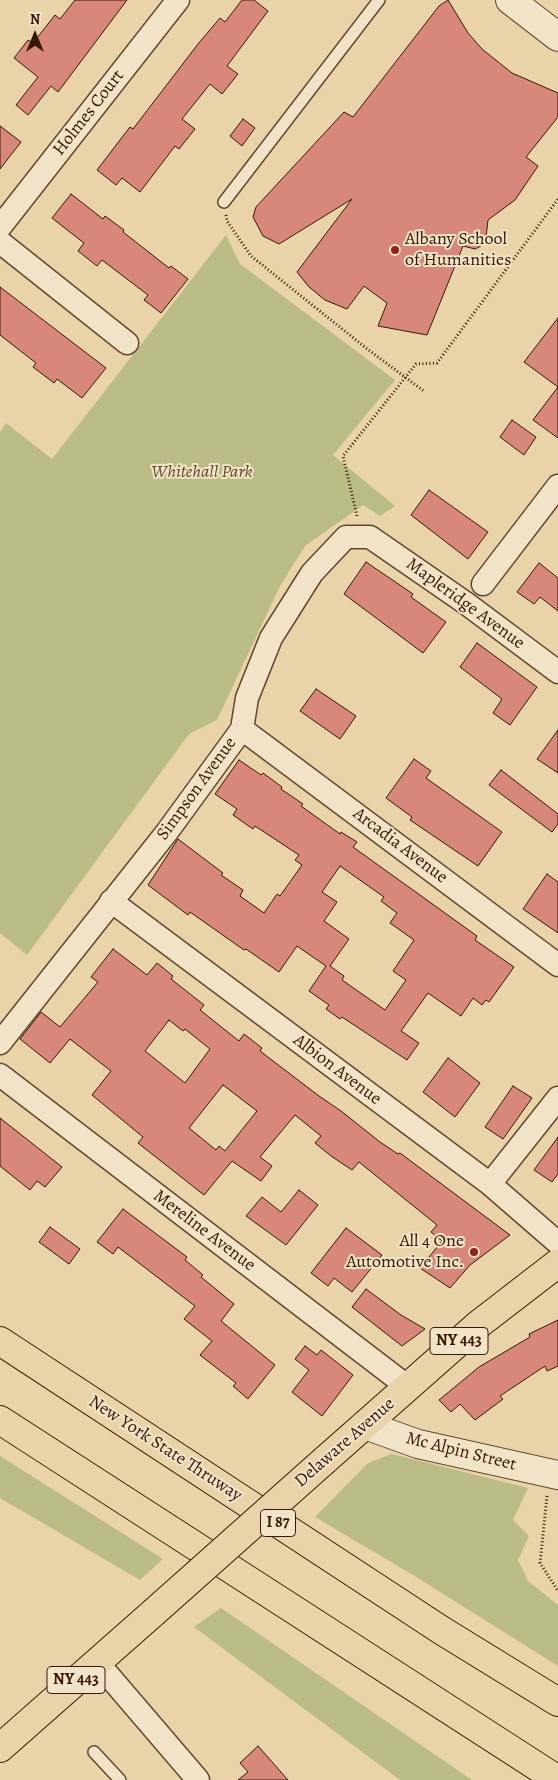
<!DOCTYPE html>
<style>
body{margin:0}
#map{position:relative;width:558px;height:1780px;overflow:hidden;background:#e9d4a9;font-family:Alegreya,serif}
canvas{display:block}
.north{position:absolute;left:10px;top:10px;width:50px;height:50px;-webkit-text-stroke:4px #f1e3c7;paint-order:stroke;rotate:0deg;font-size:14px;font-weight:700;line-height:20px;text-align:center;color:#351905}
.north::after{content:'';display:block;margin:auto;width:18px;height:22px;background:#351905;clip-path:polygon(50% 0,100% 100%,50% 72%,0 100%)}
</style>
<div id="map">
<canvas width="558" height="1780"></canvas>
<div class="north">N</div>
</div>
<script>
const ctx = document.querySelector('canvas').getContext('2d');
ctx.lineJoin = 'round';
function fill(path, color) { ctx.fillStyle = color; ctx.fill(path, 'evenodd'); }
const shape = rows => new Path2D(rows.map(r => 'M' + r).join(''));
function strokePath(path, color, width, dash) { ctx.strokeStyle = color; ctx.lineWidth = width; ctx.lineCap = dash ? 'butt' : 'round'; ctx.setLineDash(dash || []); ctx.stroke(path); }
function drawText(font, color, halo, rows, align = 'center') {
  ctx.font = font + ' Alegreya,serif'; ctx.lineWidth = 4; ctx.setLineDash([]); ctx.textBaseline = 'middle'; ctx.strokeStyle = halo; ctx.fillStyle = color; for (const [text, x, y, turn = 0] of rows) {
    ctx.save(); ctx.translate(x, y); ctx.rotate((+turn || 0) * Math.PI / 180); ctx.textAlign = isNaN(turn) ? turn : align; if (halo) ctx.strokeText(text, 0, 0); ctx.fillText(text, 0, 0); ctx.restore();
  }
}
fill(shape([
 [226,235,240,264,395,380,333,455,395,506,380,516,363,505,305,546,280,586,217,720,189,734,27,955,0,933,0,432,6,423,52,459],
 [392,1454,528,1488,513,1520,529,1536,518,1560,528,1581,558,1605,558,1666,413,1575,315,1517,368,1463],
 [0,1456,163,1559,140,1580,0,1498],
 [221,1608,472,1780,400,1780,194,1627]
]), '#babc85');
const building = shape([
 [75,0,127,0,58,92,51,86,28,115,16,105,38,77,14,58,28,40,33,43,55,15,60,19,75,0],
 [242,0,254,0,268,11,227,66,238,74,222,94,210,84,182,119,195,129,179,149,175,146,140,192,122,178,116,185,97,170,130,127,133,129,198,44,220,18,225,22,242,0],
 [448,0,468,33,482,49,512,73,558,93,558,117,526,157,538,166,515,200,488,220,486,237,481,246,475,249,463,246,427,335,378,326,387,303,364,286,347,309,325,300,309,287,297,272,352,199,279,244,263,236,253,217,256,207,344,112,353,117,439,6,448,0],
 [243,119,255,128,242,146,230,136,243,119],
 [0,126,21,142,0,169,0,126],
 [71,194,103,219,105,216,124,230,123,232,169,268,171,266,188,279,161,313,144,300,148,295,102,260,97,266,78,251,84,243,52,218,71,194],
 [0,287,106,368,82,398,57,379,54,383,33,367,36,363,0,335,0,287],
 [558,318,558,387,524,362,558,318],
 [558,387,558,438,533,420,558,387],
 [512,420,536,437,524,455,500,437,512,420],
 [429,490,488,532,468,559,411,515,429,490],
 [366,562,413,594,411,597,446,622,423,653,344,594,366,562],
 [539,563,558,578,558,611,540,597,534,604,517,592,539,563],
 [477,643,537,687,510,725,493,713,502,699,460,667,477,643],
 [316,689,356,716,340,739,300,711,316,689],
 [558,730,558,773,537,759,558,730],
 [414,759,431,771,426,778,502,832,478,866,410,820,412,817,386,798,414,759],
 [239,760,261,775,263,773,282,787,281,789,303,804,301,806,340,834,341,832,357,842,353,847,477,936,475,940,514,967,489,1002,486,1000,482,1005,473,998,461,1016,428,993,401,1031,419,1043,407,1060,342,1017,340,1019,326,1009,329,1005,309,991,326,966,297,946,279,972,246,949,244,950,190,912,188,915,148,885,178,839,223,873,221,875,243,890,240,896,264,913,277,894,280,896,302,865,295,860,299,855,255,826,253,829,233,815,237,809,215,794,239,760],
 [340,866,384,897,381,901,397,913,390,923,414,940,393,971,406,980,385,1010,342,980,344,976,330,966,349,939,324,921,337,902,322,892,340,866],
 [501,770,558,814,558,824,552,832,489,785,501,770],
 [547,874,558,882,558,933,523,909,547,874],
 [113,949,147,975,157,963,173,976,171,979,204,1005,200,1010,239,1041,244,1034,262,1048,260,1051,319,1096,341,1111,380,1142,398,1154,400,1153,510,1235,470,1265,450,1288,420,1268,442,1241,431,1232,437,1225,359,1162,352,1170,331,1156,315,1143,321,1136,295,1115,260,1157,272,1166,261,1181,232,1161,204,1195,138,1143,143,1137,92,1095,111,1071,70,1039,50,1063,20,1039,41,1012,60,1027,98,982,91,977,113,949],
 [169,1020,183,1031,185,1029,210,1049,185,1083,145,1051,169,1020],
 [223,1085,257,1111,225,1151,219,1146,216,1150,189,1128,223,1085],
 [448,1058,480,1083,455,1117,423,1092,448,1058],
 [513,1086,532,1098,503,1139,485,1127,513,1086],
 [0,1118,62,1167,45,1187,37,1181,30,1190,0,1166,0,1118],
 [558,1137,558,1174,552,1182,534,1170,558,1137],
 [299,1190,318,1205,286,1245,246,1216,262,1197,281,1212,299,1190],
 [123,1209,187,1257,185,1260,203,1275,201,1277,234,1304,221,1321,275,1365,248,1399,233,1386,236,1383,200,1355,212,1341,184,1319,195,1306,118,1247,113,1254,97,1242,123,1209],
 [50,1227,80,1249,69,1264,39,1242,50,1227],
 [346,1228,382,1255,352,1292,334,1278,328,1286,311,1273,346,1228],
 [366,1289,401,1315,425,1329,402,1346,352,1307,366,1289],
 [558,1320,558,1366,547,1371,545,1366,500,1396,503,1399,475,1420,460,1404,451,1412,439,1400,479,1367,530,1337,529,1334,558,1320],
 [305,1346,317,1355,321,1350,353,1375,322,1416,292,1392,309,1370,295,1359,305,1346],
 [258,1746,288,1780,238,1780,248,1772,240,1763,258,1746]
]);
fill(building, '#d8887b');
strokePath(building, '#351905', 1);
const service = shape([
 [224,202,379,0],
 [94,1752,120,1780]
]);
const minor = shape([
 [0,227,178,0],
 [0,242,127,343],
 [483,584,558,486],
 [242,729,558,965],
 [111,901,490,1184,558,1243],
 [0,1043,167,832,242,729,247,698,271,638,312,573,346,537,370,537,467,604,558,672],
 [0,1075,408,1387],
 [490,1184,558,1098],
 [97,1662,198,1780]
]);
const tertiary = shape([
 [510,0,558,37],
 [365,1425,418,1444,558,1475]
]);
const primary = shape([
 [325,1460,479,1324,558,1263],
 [0,1748,153,1613]
]);
const motorway = shape([
 [0,1341,441,1630,558,1702],
 [0,1420,558,1780]
]);
strokePath(service, '#62482e', 14);
strokePath(minor, '#62482e', 25);
strokePath(tertiary, '#62482e', 30);
strokePath(primary, '#351905', 30);
strokePath(motorway, '#351905', 30);
strokePath(shape([
 [226,215,227,221,251,256,366,348,425,392],
 [357,516,343,456,416,364,437,363,558,199],
 [547,1496,540,1563,558,1591]
]), '#351905', 3, [1, 2.5]);
strokePath(service, '#f1e3c7', 11);
strokePath(minor, '#f1e3c7', 22);
strokePath(tertiary, '#f1e3c7', 28);
strokePath(primary, '#e9d4a9', 28);
strokePath(motorway, '#e9d4a9', 28);
const primaryBridge = shape([
 [153,1613,325,1460]
]);
strokePath(primaryBridge, '#351905', 30, []);
strokePath(primaryBridge, '#e9d4a9', 28);
for (const [x, y, r, color] of [
 [395,250,5,"#8f2418"],
 [474,1252,5,"#8f2418"]
]) { const dot = new Path2D(); dot.arc(x, y, r, 0, 2 * Math.PI); ctx.fillStyle = color; ctx.fill(dot); strokePath(dot, '#f1e3c7', 2); }
for (const [x, y, w] of [
 [459,1341,58],
 [278,1523,35],
 [76,1680,58]
]) { const box = new Path2D(); box.roundRect(x - w / 2, y - 13.5, w, 27, 4); ctx.fillStyle = '#f1e3c7'; ctx.fill(box); strokePath(box, '#351905', 1); }
drawText('bold 16px', '#351905', null, [
 ["NY 443",459,1341],
 ["I 87",278,1523],
 ["NY 443",76,1680]
]);
drawText('18px', '#351905', '#f1e3c7', [
 ["Holmes Court",89,113,-52],
 ["Mapleridge Avenue",465,604,36],
 ["Simpson Avenue",197,789,-54],
 ["Arcadia Avenue",400,846,37],
 ["Albion Avenue",337,1070,37],
 ["Mereline Avenue",204,1231,37],
 ["Delaware Avenue",345,1443,-41],
 ["New York State Thruway",165,1449,33],
 ["Mc Alpin Street",461,1452,14]
]);
drawText('18px', '#351905', '#f1e3c7', [
 ["Albany School",405,240],
 ["of Humanities",405,261],
 ["All 4 One",464,1242,"right"],
 ["Automotive Inc.",464,1263,"right"]
], 'left');
drawText('italic 18px', '#5d4a2b', '#f1e3c7', [
 ["Whitehall Park",202,473]
]);
</script>
